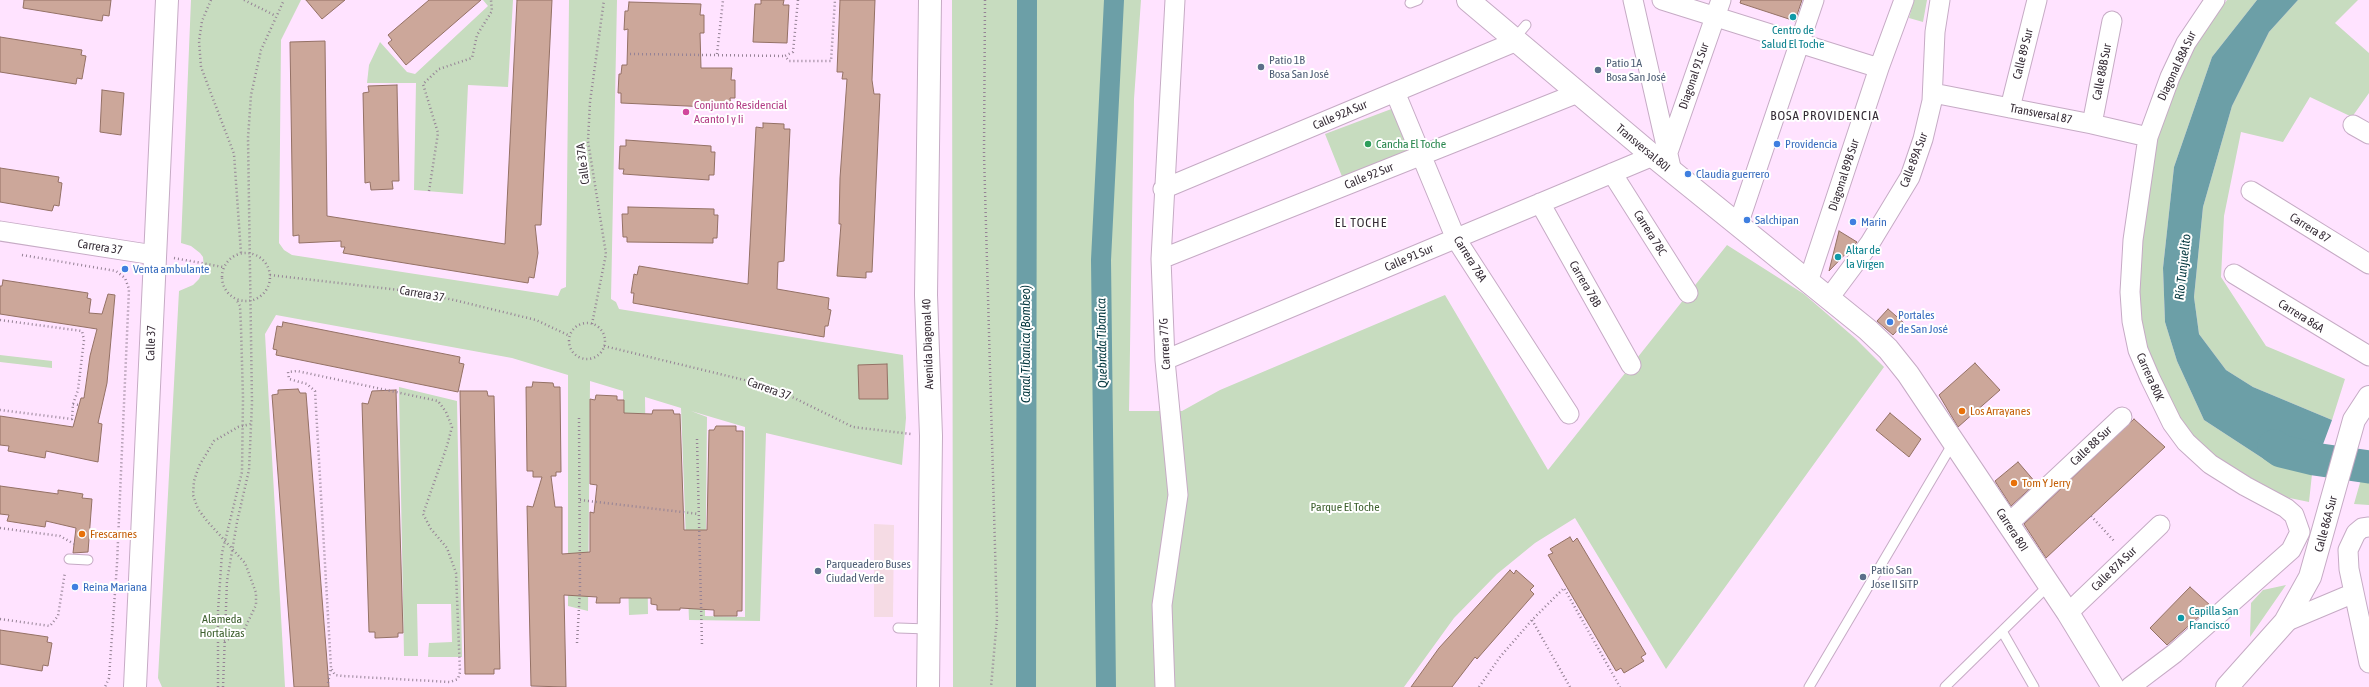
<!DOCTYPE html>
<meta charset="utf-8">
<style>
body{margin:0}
canvas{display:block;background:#ffe3ff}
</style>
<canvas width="2369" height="687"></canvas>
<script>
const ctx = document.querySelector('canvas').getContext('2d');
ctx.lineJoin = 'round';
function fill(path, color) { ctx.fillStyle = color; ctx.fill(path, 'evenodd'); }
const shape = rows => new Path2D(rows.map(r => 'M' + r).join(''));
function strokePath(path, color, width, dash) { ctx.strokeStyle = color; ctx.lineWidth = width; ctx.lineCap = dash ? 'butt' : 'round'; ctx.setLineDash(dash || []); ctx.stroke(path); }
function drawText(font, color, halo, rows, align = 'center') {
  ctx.font = font + ' "Asap Condensed",sans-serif'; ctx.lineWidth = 4; ctx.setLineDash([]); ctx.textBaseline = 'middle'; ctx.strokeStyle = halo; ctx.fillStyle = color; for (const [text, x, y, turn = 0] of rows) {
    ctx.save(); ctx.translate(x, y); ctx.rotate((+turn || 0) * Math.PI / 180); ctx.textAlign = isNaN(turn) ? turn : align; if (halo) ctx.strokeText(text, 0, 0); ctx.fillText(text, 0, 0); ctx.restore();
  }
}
fill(shape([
 [874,524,894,525,893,617,874,617]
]), '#f5dbe4');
fill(shape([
 [191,0,301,0,281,40,279,243,284,250,292,255,558,296,561,289,566,287,569,0,617,0,611,299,616,302,619,309,903,355,906,418,902,465,766,433,760,621,689,620,681,408,645,397,648,614,629,615,623,391,590,381,588,611,568,606,568,375,512,358,276,315,265,334,285,687,162,687,158,678,179,291,193,285,199,279,204,268,203,257,200,253,191,246,181,243],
 [691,411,745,427,745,617,705,616,707,417],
 [483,0,513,0,508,87,468,85,463,194,414,190,416,83,367,83,369,65,380,42,407,72,415,74,488,6],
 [952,0,1141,0,1134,99,1129,411,1182,411,1220,390,1445,295,1548,470,1727,245,1804,294,1856,339,1884,367,1666,669,1575,518,1535,543,1497,574,1454,618,1404,687,953,687],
 [1914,0,1927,0,1923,22,1909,18],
 [2227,0,2257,0,2212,57,2174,167,2163,268,2165,322,2177,361,2204,420,2273,465,2312,474,2309,502,2275,495,2188,439,2139,349,2134,240,2164,110,2194,45],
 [2298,0,2358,0,2335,23,2369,53,2369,93,2352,117,2310,97,2283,142,2241,132,2224,216,2221,277,2266,346,2345,379,2332,420,2253,387,2226,370,2199,334,2194,297,2203,207,2232,106,2269,32],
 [1394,108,1411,153,1343,179,1325,134],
 [0,355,52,361,52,368,0,362],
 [399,387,457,401,462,657,428,657,429,643,452,642,451,604,417,604,418,656,404,656],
 [2369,451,2369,505,2354,504],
 [2286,585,2250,637,2251,603,2263,590]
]), '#c7dcbf');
fill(shape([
 [2257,0,2298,0,2269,32,2232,106,2203,207,2194,297,2199,334,2226,370,2253,387,2332,420,2312,474,2273,465,2204,420,2177,361,2165,322,2163,268,2174,167,2212,57]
]), '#6c9fa7');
strokePath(shape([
 [1026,687,1027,0],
 [1106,687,1101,260,1114,0]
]), '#6c9fa7', 20);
strokePath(shape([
 [2274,446,2281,451,2314,459,2369,467]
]), '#6c9fa7', 33);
const building = shape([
 [24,0,111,0,109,16,103,15,102,21,23,8,24,0],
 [306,0,345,0,322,19,306,0],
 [429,0,481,0,406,65,388,43,392,40,388,35,429,0],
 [517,0,552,0,541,225,535,225,538,253,534,278,529,277,528,283,343,253,345,247,341,247,341,241,299,243,299,235,293,236,290,42,325,41,327,216,505,244,517,0],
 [761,0,784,0,783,5,789,5,787,43,753,42,755,4,761,4,761,0],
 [840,0,875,0,872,80,874,94,880,94,872,272,866,272,866,278,837,276,841,224,839,224,840,178,847,79,842,79,843,72,837,72,840,0],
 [1741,0,1802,0,1795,21,1740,3,1741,0],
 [629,2,701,4,700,15,704,15,704,33,700,33,701,68,732,68,731,80,735,80,735,98,730,98,731,108,621,103,621,93,618,93,619,74,621,74,622,65,627,65,628,29,624,30,625,11,628,11,629,2],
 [0,37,82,50,81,55,86,56,82,79,77,78,76,84,0,72,0,37],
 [397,85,399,181,392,181,393,189,371,190,370,182,365,183,363,93,369,92,368,86,397,85],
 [102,90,124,93,121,135,100,132,102,90],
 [763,123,784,124,784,129,790,129,784,261,778,262,777,289,829,298,828,309,831,310,828,326,825,326,824,337,633,303,634,293,631,293,634,274,637,275,639,266,748,284,756,127,763,128,763,123],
 [626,140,711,146,711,152,715,152,714,175,709,175,709,180,623,174,624,169,619,169,620,146,626,146,626,140],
 [0,168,59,177,58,182,62,183,59,206,54,205,52,211,0,202,0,168],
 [628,207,714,209,714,215,718,215,717,238,713,238,713,243,627,242,627,237,623,237,622,214,628,214,628,207],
 [1839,231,1857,242,1829,271,1839,231],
 [3,280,88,293,87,298,91,299,89,313,102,314,108,294,115,295,107,383,98,423,102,424,98,462,46,451,45,458,8,451,9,446,0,445,0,416,73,427,81,398,84,398,90,356,97,329,0,314,0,286,2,286,3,280],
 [1888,309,1904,323,1893,335,1877,321,1888,309],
 [283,322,460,357,459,363,464,364,458,392,276,355,277,350,273,349,277,326,282,327,283,322],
 [1975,363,2000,390,1958,427,1939,395,1975,363],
 [887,364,888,399,859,399,858,365,887,364],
 [533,382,553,383,554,387,560,387,561,472,556,472,556,476,551,476,555,507,562,507,562,554,590,552,590,512,594,513,597,485,590,484,590,399,595,400,596,395,617,396,617,400,624,400,624,413,652,414,653,410,673,410,674,414,680,414,684,530,707,530,709,430,714,430,716,426,736,426,736,431,743,431,742,611,737,611,737,616,714,616,714,610,680,608,680,610,657,610,657,605,651,604,651,598,620,598,620,603,596,603,597,597,564,595,566,687,531,686,527,506,533,507,542,477,533,477,533,471,527,471,526,387,532,387,533,382],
 [298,389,300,393,306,393,329,687,294,687,272,395,278,394,278,390,298,389],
 [396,390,403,633,398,633,398,637,375,638,375,632,369,632,362,403,368,404,372,391,396,390],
 [460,391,487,391,488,396,494,396,500,669,494,669,494,674,465,674,460,391],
 [1890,413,1921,439,1909,457,1876,430,1890,413],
 [2134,419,2165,447,2046,558,2024,524,2134,419],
 [2018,462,2036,483,2011,506,1995,481,2018,462],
 [0,486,58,494,58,490,83,494,82,498,92,499,88,552,73,553,76,528,46,521,45,527,7,521,9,515,0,514,0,486],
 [1570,537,1573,542,1577,538,1646,654,1641,657,1644,661,1624,673,1621,668,1616,671,1548,555,1553,553,1550,549,1570,537],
 [1510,570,1514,574,1516,570,1534,586,1530,590,1534,594,1477,659,1475,657,1452,687,1411,687,1439,648,1510,570],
 [2190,587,2211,606,2167,645,2150,628,2190,587],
 [0,630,48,637,47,642,52,643,48,666,43,665,42,671,0,664,0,630]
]);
fill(building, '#cca79a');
strokePath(building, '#947165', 1);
const lane = shape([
 [1410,3,1418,0],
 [1514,39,1526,25],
 [69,559,88,560],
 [898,628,928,629],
 [2002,631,2034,687],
 [1809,687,1953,443],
 [1945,687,2049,585]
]);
const street = shape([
 [1633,0,1672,172],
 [1662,0,1879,68],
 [1395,92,1456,239,1569,414],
 [1933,93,2092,124,2148,137],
 [2010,108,2037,0],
 [2092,124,2112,21],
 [2353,125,2369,134],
 [1668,152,1721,0],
 [1612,173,1688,293],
 [1163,189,1517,41],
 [2251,191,2369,264],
 [1540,203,1631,365],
 [1738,225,1814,0],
 [0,231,154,255],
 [1161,259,1578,93],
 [2234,274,2369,356],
 [1808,282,1879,68,1904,0],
 [1829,298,1870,243,1910,177,1923,139,1932,101,1935,32,1940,0],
 [1165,360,1653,156],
 [2008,524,2122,417],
 [2369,527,2362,528,2356,533,2348,550,2349,569,2369,663],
 [2068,613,2160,525],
 [2285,622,2354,593],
 [1165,687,1162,605,1178,495,1165,360,1161,259,1175,0],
 [2130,687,2175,653,2291,550,2300,532,2294,515,2286,508,2245,486,2210,464,2186,442,2172,423,2150,378,2138,350,2132,321,2130,292,2133,240,2148,137,2170,77,2186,43,2215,0]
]);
const secondary = shape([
 [1468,0,1653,156,1868,330,1888,349,1908,374,2068,613,2113,687],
 [135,687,167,0],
 [928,687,931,436,926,295,930,0],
 [2227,687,2285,622,2310,577,2354,420,2369,397]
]);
strokePath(lane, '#c6abc5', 11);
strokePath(street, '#c6abc5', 21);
strokePath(secondary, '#c6abc5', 24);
strokePath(shape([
 [211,0,202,21,199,41,201,67,234,154,241,253],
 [244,0,276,16],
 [798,0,793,52,785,56,789,61,831,61,835,0],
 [985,0,984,154,997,619,991,687],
 [630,54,785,56],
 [717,54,723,0],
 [429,191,438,133,423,84,439,69,472,58,477,35,492,11,491,0],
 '222 277a24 24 0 1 1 48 0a24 24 0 1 1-48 0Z',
 [22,255,116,271,125,278,129,289,117,564,109,678,105,687],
 [174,258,223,267],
 [270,275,408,291,454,300,536,320,570,336],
 [0,320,82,331,84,340,78,390,73,404,72,419,0,410],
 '569 341a18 18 0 1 1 36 0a18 18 0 1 1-36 0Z',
 [592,324,606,254,588,141,590,102,604,0],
 [604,346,761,384,776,389,853,427,911,434],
 [73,404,79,405],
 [697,439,702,645],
 [580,500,699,514],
 [2091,516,2115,542],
 [0,528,60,536,74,544],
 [0,619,50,626,58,616,65,572],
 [1532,620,1570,687],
 [224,641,240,634,244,630,256,605,256,593,245,563,207,521,198,509,193,495,194,481,199,466,214,441,238,427,251,424],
 [577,643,580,590,579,418],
 [328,683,331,668,315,391,307,384,289,379,288,372,297,371,438,401,446,412,452,427,447,446,423,514,431,529,447,548,456,573,460,672,458,679,450,682,343,676,335,675,331,668],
 [218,687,218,611,222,553,242,472,243,398,241,327,240,306,236,299],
 [223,687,227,581,237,522,249,470,252,403,248,138,251,95,261,50,284,0],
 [1479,687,1500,657,1532,620,1564,588,1620,687]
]), '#958295', 2.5, [1, 3]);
strokePath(lane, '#fff', 9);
strokePath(street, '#fff', 19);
strokePath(secondary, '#fff', 22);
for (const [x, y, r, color] of [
 [1793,17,4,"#0f9aa8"],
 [1261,67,4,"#5c6f8a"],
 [1598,70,4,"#5c6f8a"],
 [686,112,4,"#d1479c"],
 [1368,144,4,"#2e9e5b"],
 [1777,144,4,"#3f7fe0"],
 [1688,174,4,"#3f7fe0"],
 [1747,220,4,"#3f7fe0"],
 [1853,222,4,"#3f7fe0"],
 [1838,257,4,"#0f9aa8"],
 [125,269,4,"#3f7fe0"],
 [1890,322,4,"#3f7fe0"],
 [1962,411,4,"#e8710a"],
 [2014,483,4,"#e8710a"],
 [82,534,4,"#e8710a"],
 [818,571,4,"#5c6f8a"],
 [1863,577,4,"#5c6f8a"],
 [75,587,4,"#3f7fe0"],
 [2181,618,4,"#0f9aa8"]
]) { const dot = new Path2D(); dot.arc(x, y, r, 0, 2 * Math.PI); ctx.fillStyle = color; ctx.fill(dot); strokePath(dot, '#fff', 1.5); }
drawText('12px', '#0d838f', '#fff', [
 ["Centro de",1793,30,"center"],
 ["Salud El Toche",1793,44,"center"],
 ["Altar de",1846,250],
 ["la Virgen",1846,264],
 ["Capilla San",2189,611],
 ["Francisco",2189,625]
], 'left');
drawText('12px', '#362c36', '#fff', [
 ["Calle 89 Sur",2023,54,-76],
 ["Diagonal 88A Sur",2177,66,-65],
 ["Calle 88B Sur",2102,72,-79],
 ["Diagonal 91 Sur",1694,76,-71],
 ["Transversal 87",2041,114,11],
 ["Calle 92A Sur",1340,115,-23],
 ["Transversal 80I",1643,148,40],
 ["Calle 89A Sur",1914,160,-69],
 ["Calle 37A",583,164,-97],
 ["Diagonal 89B Sur",1844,175,-72],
 ["Calle 92 Sur",1369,176,-22],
 ["Carrera 87",2310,228,32],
 ["Carrera 78C",1650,233,58],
 ["Carrera 37",100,247,9],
 ["Calle 91 Sur",1409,258,-23],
 ["Carrera 78A",1470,259,58],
 ["Carrera 78B",1585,284,60],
 ["Carrera 37",422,294,10],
 ["Carrera 86A",2301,316,32],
 ["Calle 37",151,343,-88],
 ["Avenida Diagonal 40",928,344,-92],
 ["Carrera 77G",1165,344,-93],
 ["Carrera 80K",2150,377,66],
 ["Carrera 37",769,389,20],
 ["Calle 88 Sur",2091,446,-43],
 ["Calle 86A Sur",2326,524,-75],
 ["Carrera 80I",2012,530,57],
 ["Calle 87A Sur",2114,569,-44]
]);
drawText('12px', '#4e5e75', '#fff', [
 ["Patio 1B",1269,60],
 ["Bosa San José",1269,74],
 ["Patio 1A",1606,63],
 ["Bosa San José",1606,77],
 ["Parqueadero Buses",826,564],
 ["Ciudad Verde",826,578],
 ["Patio San",1871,570],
 ["Jose II SiTP",1871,584]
], 'left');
drawText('12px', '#b23c85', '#fff', [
 ["Conjunto Residencial",694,105],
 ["Acanto I y Ii",694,119]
], 'left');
drawText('12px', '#27864d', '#fff', [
 ["Cancha El Toche",1376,144]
], 'left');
drawText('12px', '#366cbe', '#fff', [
 ["Providencia",1785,144],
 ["Claudia guerrero",1696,174],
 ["Salchipan",1755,220],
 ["Marin",1861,222],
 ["Venta ambulante",133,269],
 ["Portales",1898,315],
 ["de San José",1898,329],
 ["Reina Mariana",83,587]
], 'left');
drawText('12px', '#c56008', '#fff', [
 ["Los Arrayanes",1970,411],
 ["Tom Y Jerry",2022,483],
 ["Frescarnes",90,534]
], 'left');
drawText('12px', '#3e602f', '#fff', [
 ["Parque El Toche",1345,507],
 ["Alameda",222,619],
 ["Hortalizas",222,633]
]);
ctx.letterSpacing = '1px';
drawText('13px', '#362c36', '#fff', [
 ["BOSA PROVIDENCIA",1825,116],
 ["EL TOCHE",1361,223]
]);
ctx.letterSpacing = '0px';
drawText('italic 13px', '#063940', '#fff', [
 ["Río Tunjuelito",2183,267,-84],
 ["Quebrada Tibaníca",1102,343,-91],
 ["Canal Tibanica (Bombeo)",1026,344,-90]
]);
</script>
